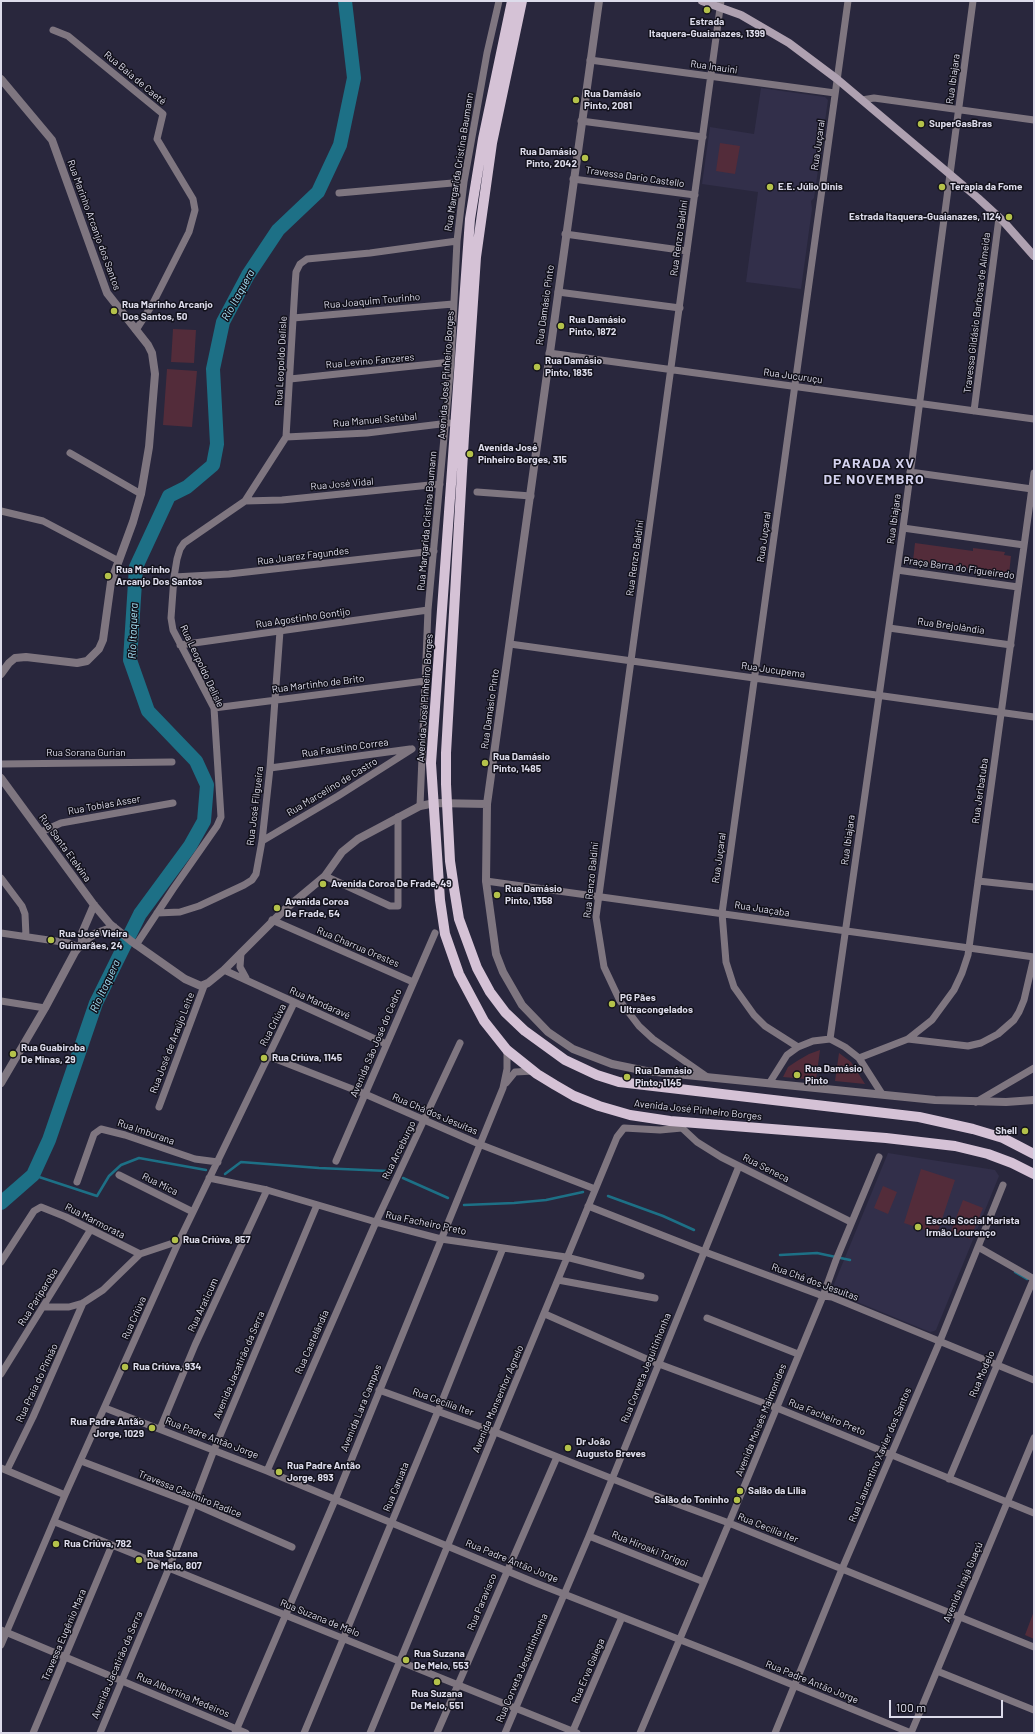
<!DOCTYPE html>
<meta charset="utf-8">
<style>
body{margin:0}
#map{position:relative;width:1035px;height:1734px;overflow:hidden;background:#29273d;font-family:Barlow,sans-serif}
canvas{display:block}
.frame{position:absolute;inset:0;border:2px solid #dddceb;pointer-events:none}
.scale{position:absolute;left:889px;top:1700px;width:114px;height:18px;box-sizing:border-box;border:2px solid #dddceb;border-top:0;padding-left:5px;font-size:12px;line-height:14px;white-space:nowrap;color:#dddceb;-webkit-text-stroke:3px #12111b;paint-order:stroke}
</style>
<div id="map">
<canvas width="1035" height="1734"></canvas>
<div class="frame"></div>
<div class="scale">100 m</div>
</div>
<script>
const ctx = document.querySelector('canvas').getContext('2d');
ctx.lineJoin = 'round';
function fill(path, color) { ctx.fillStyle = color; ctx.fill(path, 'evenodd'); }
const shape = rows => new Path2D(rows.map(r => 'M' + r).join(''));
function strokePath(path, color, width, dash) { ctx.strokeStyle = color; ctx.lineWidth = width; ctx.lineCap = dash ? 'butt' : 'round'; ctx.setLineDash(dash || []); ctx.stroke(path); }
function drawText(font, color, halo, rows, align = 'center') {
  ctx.font = font + ' Barlow,sans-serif'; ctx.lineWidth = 3; ctx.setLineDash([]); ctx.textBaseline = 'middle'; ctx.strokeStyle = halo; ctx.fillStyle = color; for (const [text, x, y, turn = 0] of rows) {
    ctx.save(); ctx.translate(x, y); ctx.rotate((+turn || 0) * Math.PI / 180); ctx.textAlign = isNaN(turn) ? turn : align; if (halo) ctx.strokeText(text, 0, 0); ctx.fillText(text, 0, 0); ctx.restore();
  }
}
fill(shape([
 [761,88,825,97,828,100,814,198,811,201,812,209,801,289,746,282,758,192,702,184,710,127,754,134],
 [888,1153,995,1170,999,1176,936,1330,934,1331,930,1332,833,1292,832,1289]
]), '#322f4a');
fill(shape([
 [720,143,740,146,735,174,716,171],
 [173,329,196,330,194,363,171,362],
 [167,369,197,371,192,427,163,425],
 [915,543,973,551,973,548,1005,552,1004,555,1011,556,1009,574,913,561],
 [820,1050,816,1080,783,1077,788,1067,797,1061,809,1054],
 [839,1053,851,1062,865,1084,835,1081],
 [921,1169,955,1180,937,1234,904,1223],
 [883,1186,897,1192,888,1214,874,1208],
 [963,1200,983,1208,970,1239,951,1231],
 [1034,1611,1034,1639,1025,1635]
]), '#532c3a');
strokePath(shape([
 [225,1174,241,1162,319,1168,388,1171],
 [33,1175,97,1196,109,1176,121,1165,139,1158,206,1170],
 [403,1178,448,1198],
 [608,1196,663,1216,694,1230],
 [464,1205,514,1203,546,1200,583,1192],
 [780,1255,817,1253,850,1260],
 [1015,1272,1027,1279]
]), '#1d7086', 2.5);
strokePath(shape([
 [1,1203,33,1175,49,1140,96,1003,140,914,190,846,204,821,207,785,196,761,148,711,130,660,136,567,169,496,187,487,213,465,217,444,213,369,223,322,248,275,278,230,318,192,340,145,354,78,345,1]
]), '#1d7086', 14);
strokePath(shape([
 [53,30,68,36,163,114,157,139,193,199,195,210,189,232,152,305,136,330],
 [590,60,835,93],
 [862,100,874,98,1034,120],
 [581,121,703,137],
 [573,179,695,195],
 [339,193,464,182],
 [565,234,687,251],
 [558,292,680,308],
 [293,318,453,304],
 [549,353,1034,419],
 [290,379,451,362],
 [974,411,999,218],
 [286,437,367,433,449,423],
 [70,453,141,494],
 [910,472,1032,489],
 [477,492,531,496],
 [245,501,282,500,440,484],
 [1,511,43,521,117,560],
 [903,528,1024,545],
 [897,570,1018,587],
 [174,577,229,574,434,551],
 [889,628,1011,645],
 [510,644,1034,717],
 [180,645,428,610],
 [214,708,425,681],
 [1,764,172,762],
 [270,768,410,749],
 [420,806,428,610,451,362,457,241,464,182,487,53,499,1],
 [41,832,61,823,173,803],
 [262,841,338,796,412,749],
 [325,876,390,906,398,906,398,817],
 [1,878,22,906,25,914,26,936],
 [486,881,1034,957],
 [978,881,1034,887],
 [157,913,180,912,199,906,244,885,252,880,256,874,262,841,270,768,280,631],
 [272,920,413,982],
 [1,933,69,943,79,947],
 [136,945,173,889,217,826,221,817,214,708,173,630,171,618,174,577,177,559,180,549,184,543,245,501,286,437,295,286,296,272,300,264,307,259,370,253,457,241],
 [241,953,240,967,246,978],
 [224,970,386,1044],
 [1,1001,45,1008],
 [830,1039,903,528,973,1],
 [908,1039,968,1046,981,1043,998,1034,1014,1020,1019,1012,1024,1000,1034,957],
 [798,1047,765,1026,754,1015,734,987,726,962,722,913,848,1],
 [268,1056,365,1094,479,1144,595,1189],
 [859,1058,908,1039,932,1020,954,990,962,973,968,955,1034,473],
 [706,1076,653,1039,639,1026,620,1001,604,967,596,917,721,1],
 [770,1082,787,1055,798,1047,813,1041,830,1039,845,1047,859,1058,882,1094],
 [506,1083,515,1072,534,1071],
 [976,1102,1034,1068],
 [159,1107,204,986],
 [682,1125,682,1128,697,1142,721,1157,851,1222],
 [336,1161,435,933],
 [119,1175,193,1212],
 [209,1178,267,1190,376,1222,441,1239,566,1257,641,1276],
 [77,1182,94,1134,101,1129,125,1135,195,1159,218,1162],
 [588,1206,705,1252,823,1296,832,1297,1034,1380],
 [978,1247,1034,1279],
 [1,1262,34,1211,41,1207,66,1217,140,1254],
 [558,1280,655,1298],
 [44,1307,69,1307,83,1303,103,1290,140,1254,179,1241],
 [545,1314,651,1361,777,1408,1034,1513],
 [707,1318,798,1354],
 [1,1374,91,1229],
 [379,1390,495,1432,653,1495,729,1523,1034,1647],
 [105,1408,267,1471,536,1583,739,1663,911,1733],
 [160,1429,195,1345,267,1190],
 [81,1461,194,1504,292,1547],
 [1,1468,65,1495],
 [7,1470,33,1417,83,1303],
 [267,1471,376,1222,460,1043],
 [949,1479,1034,1278],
 [55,1522,577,1733],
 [589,1536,704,1582],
 [1,1630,246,1733],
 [1,1645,65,1495,179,1241,294,1003],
 [937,1671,1034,1710],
 [33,1733,112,1545],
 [100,1733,169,1568,214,1450,317,1205],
 [235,1733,335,1500,503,1088,507,1069,507,1050],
 [304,1733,438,1411,503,1248],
 [370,1733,617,1137,624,1128,660,1130,682,1128],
 [437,1733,557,1457],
 [505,1733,589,1536,739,1166],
 [572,1733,622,1617],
 [640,1733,729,1523,823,1296,836,1260,879,1157],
 [775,1733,842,1569,940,1341,1003,1185],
 [911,1733,1034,1438]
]), '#7f7680', 7);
strokePath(shape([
 [599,1,487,804,486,881,496,954,503,972,522,1005,548,1032,573,1049,612,1064,646,1071,935,1100,1006,1102,1034,1100],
 [1,79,52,140,107,293,148,345,152,353,155,374,149,447,141,494,133,522,111,582,103,640,99,649,87,661,77,663,26,657,15,658,9,663,1,674],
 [1,778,94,905,110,924,131,941,185,979,201,986,208,983,224,970,283,911,325,876,342,852,358,839,420,806,435,803,487,804],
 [82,943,82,933,94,905],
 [1,1083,45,1008,75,952,82,943,94,934,114,927]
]), '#7f7680', 8);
strokePath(shape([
 [702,1,741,15,789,43,837,79,978,198,1003,221,1034,256]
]), '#afa1b1', 8);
strokePath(shape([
 [512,1,483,139,470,219,431,763,440,900,445,934,459,974,484,1021,507,1050,537,1074,555,1085,574,1096,599,1106,630,1115,670,1121,886,1138,955,1146,988,1154,1012,1163,1034,1174],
 [522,1,492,143,476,257,464,436,446,753,446,784,450,861,454,888,459,919,477,968,490,992,505,1012,525,1031,565,1060,597,1075,619,1082,919,1117,973,1129,1003,1138,1034,1154]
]), '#d5c2d6', 10);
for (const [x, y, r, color] of [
 [707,10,4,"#b4c24a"],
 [576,100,4,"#b4c24a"],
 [921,124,4,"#b4c24a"],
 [585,158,4,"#b4c24a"],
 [770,187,4,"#b4c24a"],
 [942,187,4,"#b4c24a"],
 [1009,217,4,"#b4c24a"],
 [114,311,4,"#b4c24a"],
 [561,326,4,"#b4c24a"],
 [537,367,4,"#b4c24a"],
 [470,454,4,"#b4c24a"],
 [108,576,4,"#b4c24a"],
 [485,763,4,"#b4c24a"],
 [323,884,4,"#b4c24a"],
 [497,895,4,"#b4c24a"],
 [277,908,4,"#b4c24a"],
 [51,940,4,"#b4c24a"],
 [612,1004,4,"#b4c24a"],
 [13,1054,4,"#b4c24a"],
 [264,1058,4,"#b4c24a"],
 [797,1075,4,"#b4c24a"],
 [627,1077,4,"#b4c24a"],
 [1025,1131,4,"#b4c24a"],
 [918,1227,4,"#b4c24a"],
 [175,1240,4,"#b4c24a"],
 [125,1367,4,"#b4c24a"],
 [152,1428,4,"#b4c24a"],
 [568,1448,4,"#b4c24a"],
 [279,1472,4,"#b4c24a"],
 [740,1491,4,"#b4c24a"],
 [737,1500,4,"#b4c24a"],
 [56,1544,4,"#b4c24a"],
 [139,1560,4,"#b4c24a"],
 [406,1660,4,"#b4c24a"],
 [437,1682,4,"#b4c24a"]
]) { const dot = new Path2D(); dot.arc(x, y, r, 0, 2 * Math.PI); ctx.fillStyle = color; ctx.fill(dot); strokePath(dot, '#12111b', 1.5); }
drawText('bold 10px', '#dddceb', '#12111b', [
 ["Estrada",707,22,"center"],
 ["Itaquera-Guaianazes, 1399",707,34,"center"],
 ["Rua Damásio",584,94],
 ["Pinto, 2081",584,106],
 ["SuperGasBras",929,124],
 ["Rua Damásio",577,152,"right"],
 ["Pinto, 2042",577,164,"right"],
 ["E.E. Júlio Dinis",778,187],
 ["Terapia da Fome",950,187],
 ["Estrada Itaquera-Guaianazes, 1124",1001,217,"right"],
 ["Rua Marinho Arcanjo",122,305],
 ["Dos Santos, 50",122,317],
 ["Rua Damásio",569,320],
 ["Pinto, 1872",569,332],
 ["Rua Damásio",545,361],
 ["Pinto, 1835",545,373],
 ["Avenida José",478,448],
 ["Pinheiro Borges, 315",478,460],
 ["Rua Marinho",116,570],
 ["Arcanjo Dos Santos",116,582],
 ["Rua Damásio",493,757],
 ["Pinto, 1485",493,769],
 ["Avenida Coroa De Frade, 49",331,884],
 ["Rua Damásio",505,889],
 ["Pinto, 1358",505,901],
 ["Avenida Coroa",285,902],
 ["De Frade, 54",285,914],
 ["Rua José Vieira",59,934],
 ["Guimarães, 24",59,946],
 ["PG Pães",620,998],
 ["Ultracongelados",620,1010],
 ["Rua Guabiroba",21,1048],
 ["De Minas, 29",21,1060],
 ["Rua Criúva, 1145",272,1058],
 ["Rua Damásio",805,1069],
 ["Pinto",805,1081],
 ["Rua Damásio",635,1071],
 ["Pinto, 1145",635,1083],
 ["Shell",1017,1131,"right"],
 ["Escola Social Marista",926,1221],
 ["Irmão Lourenço",926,1233],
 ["Rua Criúva, 857",183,1240],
 ["Rua Criúva, 934",133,1367],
 ["Rua Padre Antão",144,1422,"right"],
 ["Jorge, 1029",144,1434,"right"],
 ["Dr João",576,1442],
 ["Augusto Breves",576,1454],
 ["Rua Padre Antão",287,1466],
 ["Jorge, 893",287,1478],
 ["Salão da Lilia",748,1491],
 ["Salão do Toninho",729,1500,"right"],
 ["Rua Criúva, 782",64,1544],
 ["Rua Suzana",147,1554],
 ["De Melo, 807",147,1566],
 ["Rua Suzana",414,1654],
 ["De Melo, 553",414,1666],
 ["Rua Suzana",437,1694,"center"],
 ["De Melo, 551",437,1706,"center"]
], 'left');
drawText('10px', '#dddceb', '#12111b', [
 ["Rua Inauini",714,67,8],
 ["Rua Baia de Caeté",135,78,40],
 ["Rua Ibiajara",953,79,-82],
 ["Rua Juçaral",818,145,-82],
 ["Rua Margarida Cristina Baumann",459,162,-81],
 ["Travessa Dario Castello",635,177,8],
 ["Rua Marinho Arcanjo dos Santos",94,225,70],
 ["Rua Renzo Baldini",679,238,-82],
 ["Rua Joaquim Tourinho",372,301,-5],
 ["Rua Damásio Pinto",545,305,-82],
 ["Travessa Gildásio Barbosa de Almeida",977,313,-83],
 ["Rua Leopoldo Delisle",281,361,-87],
 ["Rua Levino Fanzeres",370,361,-5],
 ["Avenida José Pinheiro Borges",446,375,-86],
 ["Rua Jucuruçu",793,376,8],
 ["Rua Manuel Setúbal",375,420,-5],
 ["Rua José Vidal",342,484,-5],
 ["Rua Ibiajara",894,519,-82],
 ["Rua Margarida Cristina Baumann",427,521,-85],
 ["Rua Juçaral",764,537,-82],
 ["Rua Juarez Fagundes",303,556,-7],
 ["Rua Renzo Baldini",635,558,-82],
 ["Praça Barra do Figueiredo",959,568,8],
 ["Rua Agostinho Gontijo",303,618,-8],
 ["Rua Brejolândia",951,626,8],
 ["Rua Leopoldo Delisle",202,666,65],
 ["Rua Jucupema",773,670,8],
 ["Rua Martinho de Brito",318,684,-7],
 ["Avenida José Pinheiro Borges",425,698,-86],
 ["Rua Damásio Pinto",490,709,-82],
 ["Rua Faustino Correa",345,748,-8],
 ["Rua Sorana Gurian",86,753],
 ["Rua Marcelino de Castro",332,787,-31],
 ["Rua Jeribatuba",980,791,-82],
 ["Rua Tobias Asser",104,805,-10],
 ["Rua José Filgueira",255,806,-83],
 ["Rua Ibiajara",848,840,-82],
 ["Rua Santa Etelvina",65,848,54],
 ["Rua Juçaral",719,858,-82],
 ["Rua Renzo Baldini",591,880,-84],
 ["Rua Juaçaba",762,909,9],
 ["Rua Charrua Orestes",358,947,23],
 ["Rua Mandaravé",320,1003,24],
 ["Rua Criúva",273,1025,-63],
 ["Rua José de Araújo Leite",172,1043,-69],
 ["Avenida São José do Cedro",376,1043,-67],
 ["Avenida José Pinheiro Borges",698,1110,6],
 ["Rua Chá dos Jesuítas",435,1114,23],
 ["Rua Imburana",146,1132,19],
 ["Rua Arceburgo",399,1150,-64],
 ["Rua Seneca",766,1168,27],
 ["Rua Mica",160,1184,26],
 ["Rua Marmorata",95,1221,27],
 ["Rua Facheiro Preto",426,1223,12],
 ["Rua Chá dos Jesuítas",815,1282,20],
 ["Rua Pariparoba",38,1297,-58],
 ["Rua Araticum",203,1305,-65],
 ["Rua Criúva",134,1318,-66],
 ["Rua Castelândia",312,1342,-66],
 ["Avenida Jacatirão da Serra",239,1365,-67],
 ["Rua Corveta Jequitinhonha",646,1368,-68],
 ["Rua Modelo",982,1374,-67],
 ["Rua Praia do Pinhão",37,1383,-65],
 ["Avenida Monsenhor Agnelo",498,1399,-67],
 ["Rua Cecília Iter",443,1402,20],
 ["Avenida Lara Campos",361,1408,-68],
 ["Rua Facheiro Preto",827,1417,22],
 ["Avenida Moisés Maimonides",761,1420,-68],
 ["Rua Padre Antão Jorge",212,1438,21],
 ["Rua Laurentino Xavier dos Santos",880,1455,-67],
 ["Rua Caruata",396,1487,-68],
 ["Travessa Casimiro Radice",190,1494,22],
 ["Rua Cecília Iter",768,1528,22],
 ["Rua Hiroaki Torigoi",650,1549,22],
 ["Rua Padre Antão Jorge",512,1561,22],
 ["Avenida Inajá Guaçú",963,1582,-67],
 ["Rua Paravisco",482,1602,-67],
 ["Rua Suzana de Melo",320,1618,22],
 ["Travessa Eugênio Mara",64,1635,-67],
 ["Avenida Jacatirão da Serra",117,1665,-67],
 ["Rua Corveta Jequitinhonha",522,1668,-67],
 ["Rua Erva Galega",588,1671,-67],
 ["Rua Padre Antão Jorge",812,1682,22],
 ["Rua Albertina Medeiros",183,1695,23]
]);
drawText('italic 11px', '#a5e2f6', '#12111b', [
 ["Rio Itaquera",238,295,-61],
 ["Rio Itaquera",133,631,-88],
 ["Rio Itaquera",105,986,-65]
]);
ctx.letterSpacing = '1px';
drawText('bold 14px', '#d3d1ee', '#12111b', [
 ["PARADA XV",874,463],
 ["DE NOVEMBRO",874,479]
]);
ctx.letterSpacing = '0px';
</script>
